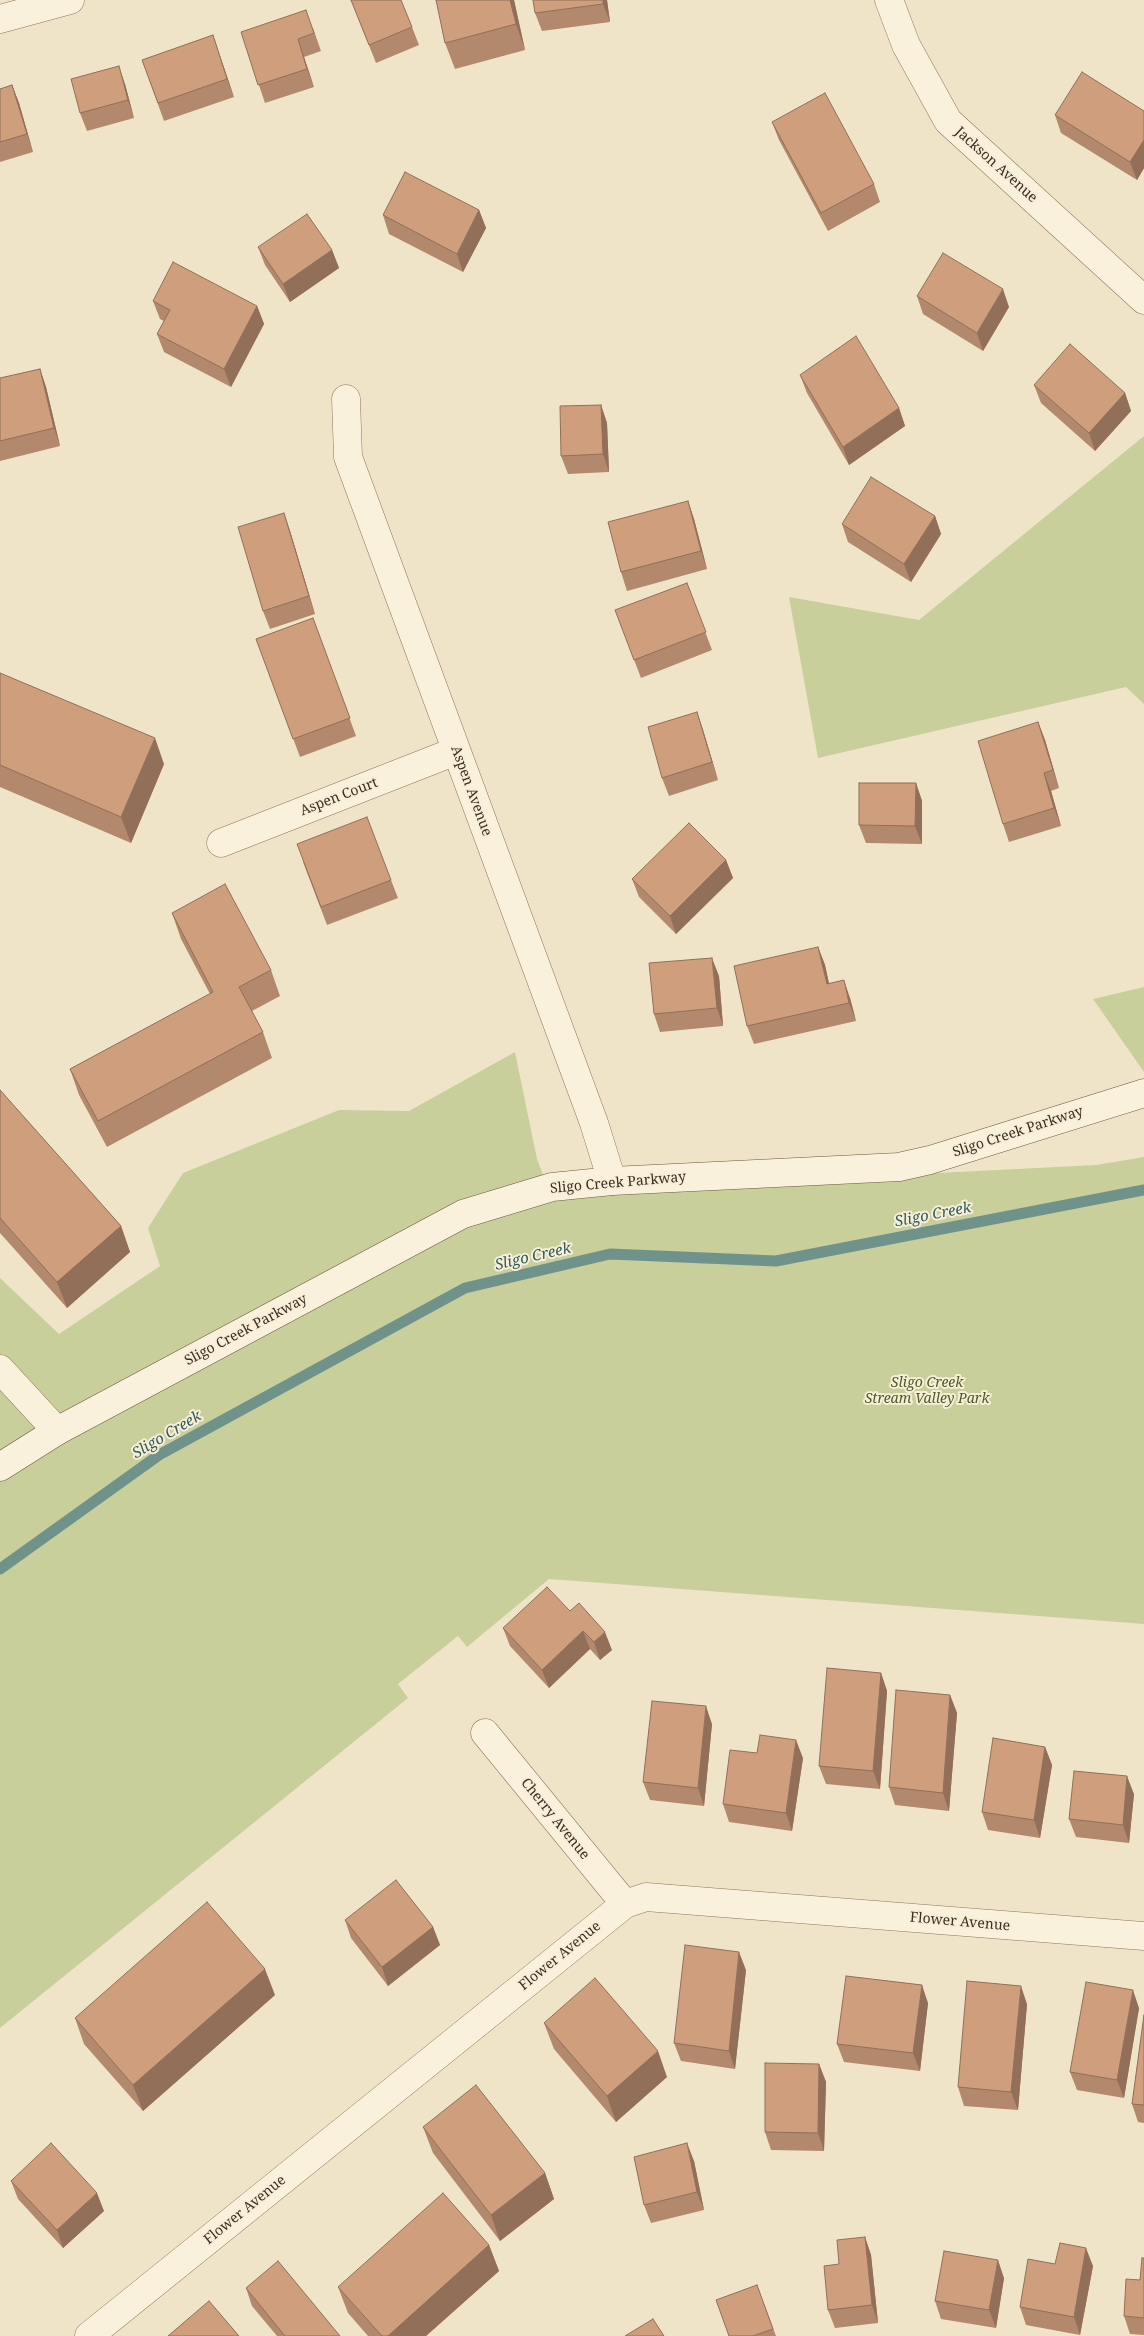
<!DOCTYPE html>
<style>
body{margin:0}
canvas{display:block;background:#f0e4c8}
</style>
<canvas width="1144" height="2336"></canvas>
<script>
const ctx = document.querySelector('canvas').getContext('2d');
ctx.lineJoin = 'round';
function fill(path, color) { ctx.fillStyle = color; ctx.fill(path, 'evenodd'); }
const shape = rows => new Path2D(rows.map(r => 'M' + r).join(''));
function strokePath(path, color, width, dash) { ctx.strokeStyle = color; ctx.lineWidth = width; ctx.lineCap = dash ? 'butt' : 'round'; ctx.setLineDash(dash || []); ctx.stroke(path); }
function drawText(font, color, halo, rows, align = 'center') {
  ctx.font = font + ' "Noto Serif",serif'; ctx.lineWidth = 4; ctx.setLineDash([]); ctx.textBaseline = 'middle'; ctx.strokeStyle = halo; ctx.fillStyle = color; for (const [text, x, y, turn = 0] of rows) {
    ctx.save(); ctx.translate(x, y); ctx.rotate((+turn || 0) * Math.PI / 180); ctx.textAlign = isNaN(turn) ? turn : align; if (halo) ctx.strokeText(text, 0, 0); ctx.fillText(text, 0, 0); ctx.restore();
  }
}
fill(shape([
 [1144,436,1144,704,1126,687,818,758,789,597,919,620],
 [1144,987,1144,1072,1093,999],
 [515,1052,537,1159,551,1196,581,1191,1096,1165,1144,1157,1144,1624,549,1579,467,1647,458,1636,398,1684,408,1698,0,2028,0,1278,59,1334,160,1266,148,1228,183,1173,339,1110,409,1111]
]), '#c9cf9b');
strokePath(shape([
 [0,1569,159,1455,465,1288,610,1254,776,1261,1144,1190]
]), '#6f938a', 11);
const street = shape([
 [889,0,906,45,948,121,1144,300],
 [0,19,70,0],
 [346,399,348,457,594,1123,612,1181],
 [221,843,456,751],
 [0,1369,57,1431],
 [485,1733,625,1904],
 [89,2336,625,1904,646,1897,1144,1936]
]);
const secondary = shape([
 [0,1467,57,1431,463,1214,552,1187,612,1181,899,1167,930,1160,1144,1093]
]);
strokePath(street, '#8d765c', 29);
strokePath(secondary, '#6f573f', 29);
strokePath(street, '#faf1dc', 28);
strokePath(secondary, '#faf1dc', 28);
fill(shape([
 [351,0,412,27,419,45,376,63],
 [514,0,525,50,455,69,445,43],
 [607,0,610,22,542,31,535,13],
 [313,28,321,51,304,57,314,87,265,103,241,32],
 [213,35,234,97,164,121,142,60],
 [125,84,134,118,87,131,80,113],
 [12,85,19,103,33,152,0,162,0,89],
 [1144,111,1144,168,1137,180,1061,133,1055,115],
 [772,122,874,184,880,202,828,231,779,140],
 [479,210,486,228,463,272,389,234,383,215],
 [258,247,332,250,339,268,290,302,265,265],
 [917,296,1009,307,983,351,923,314],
 [153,301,257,306,264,324,231,387,164,352,157,334,164,321,160,319],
 [40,369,46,387,60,446,0,461,0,378],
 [800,375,899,408,905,426,849,465,807,393],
 [1034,385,1125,393,1131,411,1095,451,1041,403],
 [601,405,607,423,609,472,568,474,561,456],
 [688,501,694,519,707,569,627,591,621,572],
 [284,513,290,531,315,614,270,629,263,611],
 [935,516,941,534,911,582,848,542,842,524],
 [687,583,712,650,641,678,615,610],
 [313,618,356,736,300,757,256,639],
 [0,673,164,764,131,843,0,787],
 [697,712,703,730,718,780,669,796,662,778],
 [1038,722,1045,740,1059,788,1051,791,1061,826,1009,842,1003,824],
 [916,783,922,801,922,844,866,843,859,825],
 [726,860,733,878,676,934,639,897,632,879],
 [303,862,391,880,398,898,327,925],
 [172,913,271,970,280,996,252,1011,263,1032,272,1058,107,1147,79,1095,70,1069,210,994,181,939],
 [818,947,825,965,829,984,850,998,856,1021,754,1044,747,1026],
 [719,976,723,1026,660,1032,654,1014],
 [0,1090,121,1226,130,1252,67,1308,0,1233],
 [570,1611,612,1650,600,1660,590,1649,549,1688,510,1646,503,1628],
 [881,1673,887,1691,880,1789,826,1784,819,1766],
 [950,1695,957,1713,949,1811,895,1805,889,1787],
 [712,1724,704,1806,650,1800,643,1782],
 [1045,1747,1052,1765,1040,1838,988,1830,982,1812],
 [803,1758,792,1831,729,1822,723,1804],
 [1134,1794,1129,1843,1076,1837,1069,1819],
 [345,1920,433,1927,440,1945,388,1986,351,1938],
 [746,1970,735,2069,681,2061,674,2043],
 [275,1995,143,2111,84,2044,75,2018],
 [928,2003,920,2071,844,2062,837,2044],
 [1027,2004,1018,2110,964,2106,958,2087],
 [1139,2008,1124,2098,1077,2090,1070,2072],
 [1144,2015,1144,2123,1138,2122,1132,2104],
 [544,2023,667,2077,616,2122,554,2049],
 [819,2064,826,2082,824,2151,771,2150,765,2132],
 [423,2127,545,2173,554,2199,500,2241,433,2153],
 [694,2161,704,2210,651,2223,644,2205],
 [11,2181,104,2211,63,2248,18,2199],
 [865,2237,871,2255,878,2323,835,2328,828,2310,839,2264],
 [489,2245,499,2271,426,2336,368,2336,348,2313,338,2287],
 [1144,2258,1144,2335,1130,2334,1124,2316,1140,2280],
 [1055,2264,1093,2266,1080,2335,1026,2325,1020,2307],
 [1004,2278,996,2328,941,2319,935,2301],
 [757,2285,776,2336,729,2336],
 [246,2288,340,2336,277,2336,252,2306]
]), '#b2896c');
fill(shape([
 [510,0,514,0,525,50,516,24],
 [603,0,607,0,610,22,603,4],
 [213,35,219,53,234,97,227,79],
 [298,39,314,87,307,69],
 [119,66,125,84,134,118,128,100],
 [12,85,19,103,33,152,27,134],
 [1144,140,1144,168,1137,180,1130,162],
 [479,210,486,228,463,272,457,254],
 [332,250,339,268,290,302,283,284],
 [1003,289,1009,307,983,351,977,333],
 [257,306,264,324,231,387,224,369],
 [40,369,46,387,60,446,54,428],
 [1125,393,1131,411,1095,451,1089,433],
 [601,405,607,423,609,472,603,454],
 [899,408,905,426,849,465,843,447],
 [688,501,694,519,707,569,701,551],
 [284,513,290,531,315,614,309,596],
 [935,516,941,534,911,582,904,564],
 [697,712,703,730,718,780,712,762],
 [1038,722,1045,740,1059,788,1053,770],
 [155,738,164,764,131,843,121,817],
 [1044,773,1051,791,1061,826,1054,808],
 [916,783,922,801,922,844,915,826],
 [726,860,733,878,676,934,670,916],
 [818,947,825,965,833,1002,827,984],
 [712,958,719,976,723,1026,717,1008],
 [844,980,850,998,856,1021,849,1003],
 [121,1226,130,1252,67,1308,57,1282],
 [583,1631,590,1649,549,1688,542,1670],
 [605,1632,612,1650,600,1660,594,1642],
 [881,1673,887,1691,880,1789,873,1771],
 [950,1695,957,1713,949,1811,943,1793],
 [706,1706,712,1724,704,1806,698,1788],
 [796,1740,803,1758,792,1831,786,1813],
 [1045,1747,1052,1765,1040,1838,1034,1820],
 [1127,1776,1134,1794,1129,1843,1123,1825],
 [433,1927,440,1945,388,1986,382,1967],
 [739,1952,746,1970,735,2069,729,2051],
 [265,1969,275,1995,143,2111,133,2085],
 [922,1985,928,2003,920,2071,913,2053],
 [1021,1986,1027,2004,1018,2110,1011,2092],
 [1133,1990,1139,2008,1124,2098,1117,2080],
 [658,2051,667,2077,616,2122,607,2096],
 [819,2064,826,2082,824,2151,818,2133],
 [687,2143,694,2161,704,2210,697,2192],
 [545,2173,554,2199,500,2241,491,2215],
 [97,2193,104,2211,63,2248,57,2230],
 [865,2237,871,2255,878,2323,872,2305],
 [489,2245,499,2271,426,2336,388,2336],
 [1086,2248,1093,2266,1080,2335,1074,2317],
 [998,2260,1004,2278,996,2328,989,2310]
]), '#916f58');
const building = shape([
 [351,0,401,0,412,27,369,45,351,0],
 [436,0,510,0,516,24,445,43,436,0],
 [533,0,603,0,603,4,535,13,533,0],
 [306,10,314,33,298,39,307,69,258,85,241,32,306,10],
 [213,35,227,79,158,103,142,60,213,35],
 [119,66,128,100,80,113,71,79,119,66],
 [1082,72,1144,111,1144,140,1130,162,1055,115,1082,72],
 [12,85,27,134,0,142,0,89,12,85],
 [825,93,874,184,821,213,772,122,825,93],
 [405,172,479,210,457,254,383,215,405,172],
 [307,214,332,250,283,284,258,247,307,214],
 [943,253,1003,289,977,333,917,296,943,253],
 [173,262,257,306,224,369,157,334,170,310,153,301,173,262],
 [856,336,899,408,843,447,800,375,856,336],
 [1070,344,1125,393,1089,433,1034,385,1070,344],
 [40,369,54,428,0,441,0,378,40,369],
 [601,405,603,454,561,456,560,406,601,405],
 [871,477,935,516,904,564,842,524,871,477],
 [688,501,701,551,621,572,608,522,688,501],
 [284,513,309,596,263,611,238,527,284,513],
 [687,583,706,632,634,660,615,610,687,583],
 [313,618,350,718,293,739,256,639,313,618],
 [0,673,155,738,121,817,0,765,0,673],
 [697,712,712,762,662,778,648,727,697,712],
 [1038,722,1053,770,1044,773,1054,808,1003,824,978,741,1038,722],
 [859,783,916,783,915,826,859,825,859,783],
 [367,817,391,880,321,907,297,844,367,817],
 [689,823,726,860,670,916,632,879,689,823],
 [225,884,271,970,239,987,263,1032,98,1121,70,1069,213,992,172,913,225,884],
 [818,947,827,984,844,980,849,1003,747,1026,734,966,818,947],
 [712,958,717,1008,654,1014,649,963,712,958],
 [0,1090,121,1226,57,1282,0,1218,0,1090],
 [547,1587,570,1611,579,1603,605,1632,594,1642,583,1631,542,1670,503,1628,547,1587],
 [827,1668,881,1673,873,1771,819,1766,827,1668],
 [896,1690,950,1695,943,1793,889,1787,896,1690],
 [652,1701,706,1706,698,1788,643,1782,652,1701],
 [760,1735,796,1740,786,1813,723,1804,730,1750,757,1753,760,1735],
 [993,1738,1045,1747,1034,1820,982,1812,993,1738],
 [1074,1771,1127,1776,1123,1825,1069,1819,1074,1771],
 [396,1880,433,1927,382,1967,345,1920,396,1880],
 [207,1902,265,1969,133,2085,75,2018,207,1902],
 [685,1945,739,1952,729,2051,674,2043,685,1945],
 [846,1976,922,1985,913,2053,837,2044,846,1976],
 [595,1978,658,2051,607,2096,544,2023,595,1978],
 [967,1981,1021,1986,1011,2092,958,2087,967,1981],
 [1086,1982,1133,1990,1117,2080,1070,2072,1086,1982],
 [1144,2015,1144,2105,1132,2104,1144,2015],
 [765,2063,819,2064,818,2133,765,2132,765,2063],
 [476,2085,545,2173,491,2215,423,2127,476,2085],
 [51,2143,97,2193,57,2230,11,2181,51,2143],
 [687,2143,697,2192,644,2205,634,2157,687,2143],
 [443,2193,489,2245,388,2336,382,2336,338,2287,443,2193],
 [865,2237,872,2305,828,2310,824,2266,839,2264,837,2240,865,2237],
 [1060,2243,1086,2248,1074,2317,1020,2307,1028,2259,1055,2264,1060,2243],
 [944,2251,998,2260,989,2310,935,2301,944,2251],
 [1142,2258,1144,2258,1144,2318,1124,2316,1126,2279,1140,2280,1142,2258],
 [278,2261,340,2336,285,2336,246,2288,278,2261],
 [757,2285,773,2329,753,2336,729,2336,716,2300,757,2285],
 [209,2301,239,2336,168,2336,209,2301],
 [653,2319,664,2336,625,2336,653,2319]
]);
fill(building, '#cf9f7d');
strokePath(building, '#916f58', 1);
drawText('14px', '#3d2e20', '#f7eed8', [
 ["Jackson Avenue",996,165,42],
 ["Aspen Avenue",471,791,70],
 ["Aspen Court",339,797,-21],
 ["Sligo Creek Parkway",1018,1132,-18],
 ["Sligo Creek Parkway",618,1183,-5],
 ["Sligo Creek Parkway",246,1330,-28],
 ["Cherry Avenue",555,1819,51],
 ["Flower Avenue",960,1922,5],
 ["Flower Avenue",560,1956,-39],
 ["Flower Avenue",245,2210,-39]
]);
drawText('italic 14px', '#4d5a26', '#f7eed8', [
 ["Sligo Creek",927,1383],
 ["Stream Valley Park",927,1399]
]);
drawText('italic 15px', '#2f5d5a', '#f7eed8', [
 ["Sligo Creek",933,1215,-11],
 ["Sligo Creek",533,1257,-13],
 ["Sligo Creek",167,1435,-31]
]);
</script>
